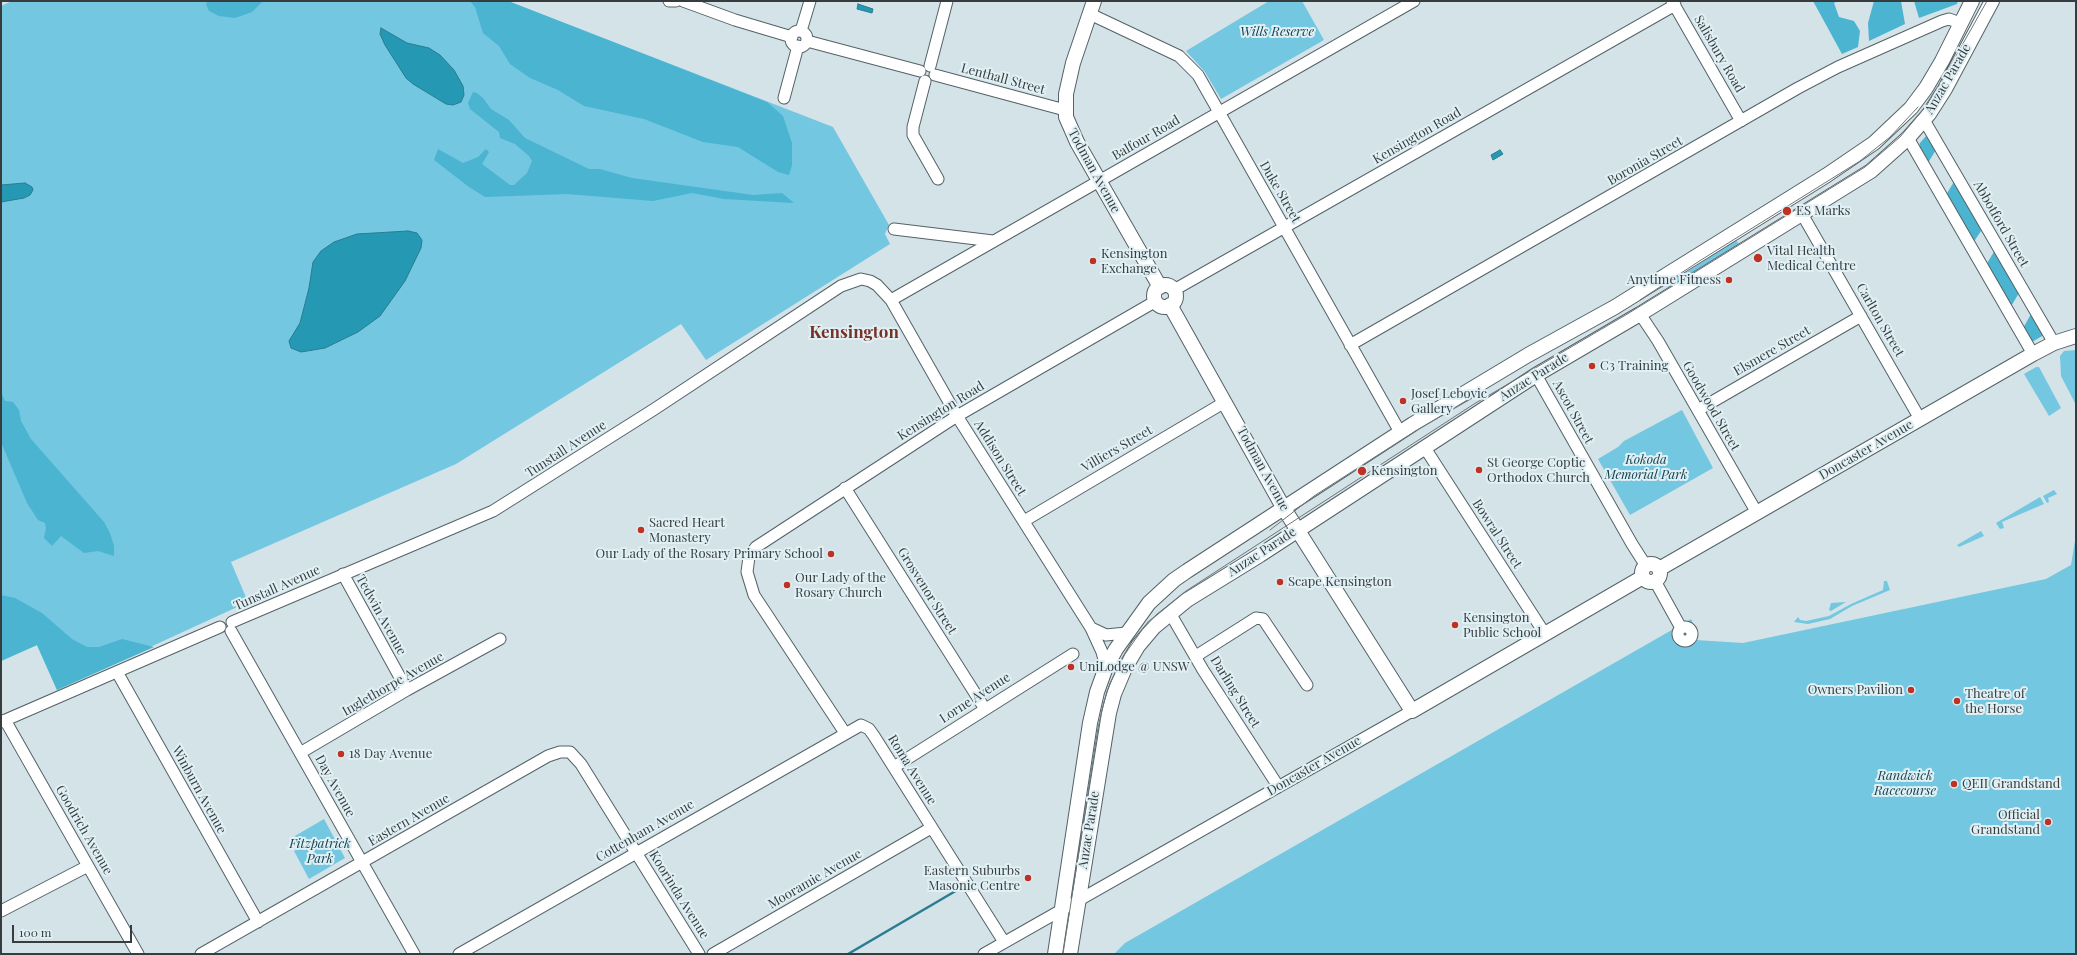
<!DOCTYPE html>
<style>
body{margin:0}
#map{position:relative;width:2077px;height:955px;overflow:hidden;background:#d3e3e8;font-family:"Playfair Display",serif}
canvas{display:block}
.frame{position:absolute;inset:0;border:2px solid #373d3f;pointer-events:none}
.scale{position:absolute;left:12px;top:925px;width:120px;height:18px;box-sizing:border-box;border:2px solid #373d3f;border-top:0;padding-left:5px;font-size:12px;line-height:14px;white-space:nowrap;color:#373d3f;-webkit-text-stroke:3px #e0f0f5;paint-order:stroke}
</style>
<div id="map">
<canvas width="2077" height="955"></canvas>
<div class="frame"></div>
<div class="scale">100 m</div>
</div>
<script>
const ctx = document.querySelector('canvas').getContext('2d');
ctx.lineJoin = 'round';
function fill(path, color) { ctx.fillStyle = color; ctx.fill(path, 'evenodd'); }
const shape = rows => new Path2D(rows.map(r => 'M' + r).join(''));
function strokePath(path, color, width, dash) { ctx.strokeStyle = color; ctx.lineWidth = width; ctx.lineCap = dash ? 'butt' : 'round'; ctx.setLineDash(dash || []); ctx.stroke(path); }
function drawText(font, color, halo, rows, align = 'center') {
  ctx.font = font + ' "Playfair Display",serif'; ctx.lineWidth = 4; ctx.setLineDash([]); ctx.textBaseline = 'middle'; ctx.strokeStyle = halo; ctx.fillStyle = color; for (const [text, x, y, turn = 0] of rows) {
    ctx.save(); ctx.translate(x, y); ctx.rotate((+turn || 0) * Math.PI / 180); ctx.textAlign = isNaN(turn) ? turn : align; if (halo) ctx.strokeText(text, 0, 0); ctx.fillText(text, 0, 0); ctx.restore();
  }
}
fill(shape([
 [12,1,508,1,833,127,889,225,885,234,890,244,706,360,681,324,456,464,231,562,248,602,57,690,37,645,1,661,1,6],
 [1269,1,1302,1,1324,40,1221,99,1205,72,1186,51],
 [1736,240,1739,244,1669,287,1667,285],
 [2076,350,2076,405,2061,376,2060,356,2064,351],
 [2036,367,2039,367,2061,408,2049,416,2024,374],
 [1682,410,1713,468,1630,515,1598,459,1618,447,1624,441],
 [2054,490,2057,494,2048,498,2049,502,2047,503,2043,496],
 [2040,497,2044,504,2002,522,2004,528,2000,529,1996,523],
 [1981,531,1984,536,1959,547,1957,545],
 [2076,535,2076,954,1114,954,1125,943,1691,619,1698,633,1696,640,1743,643,2046,579,2071,565],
 [1884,581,1887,581,1890,590,1852,606,1830,619,1808,624,1794,622,1798,617,1800,620,1806,621,1829,616,1851,604,1883,590],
 [1846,602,1831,611,1829,610,1831,603],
 [324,819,345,858,309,879,294,851,301,847,295,836]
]), '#73c7e0');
fill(shape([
 [208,1,263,1,252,12,235,18,219,16,209,11,206,4],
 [470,1,508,1,767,102,783,116,792,143,792,165,789,175,778,172,738,147,703,142,644,119,584,106,558,90,530,78,510,64,499,46,483,33,475,7],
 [1813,1,1838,1,1834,3,1839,17,1854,21,1860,31,1858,47,1842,54],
 [1874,1,1901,1,1905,24,1869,41,1868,23],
 [1914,1,1958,1,1957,4,1919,18],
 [473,92,477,93,483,98,491,109,509,120,525,138,589,169,600,169,632,178,753,195,782,193,794,203,724,199,692,193,653,201,567,194,485,197,469,187,434,160,438,149,463,163,478,157,486,149,489,152,482,164,510,185,514,185,527,173,532,161,529,156,515,144,500,138,499,132,470,109,468,103],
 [1926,136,1937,148,1928,163,1919,147,1920,143],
 [1955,180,1983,228,1973,243,1946,195],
 [1995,250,2019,293,2010,308,1986,265],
 [2031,314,2044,335,2030,343,2022,330],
 [1,392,5,401,13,402,19,410,21,421,31,439,104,522,110,533,114,546,114,556,98,551,84,553,61,536,52,546,44,538,46,528,45,523,38,520,27,503,1,442],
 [1,595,15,598,42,613,72,639,87,647,99,647,122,639,154,647,57,690,37,645,1,661]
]), '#4ab4d1');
const water = shape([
 [858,4,873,9,872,13,857,9,858,4],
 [381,28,407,43,429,48,440,55,454,70,463,86,464,95,461,102,453,105,446,104,413,84,406,78,385,45,380,34,381,28],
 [1500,150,1503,154,1493,160,1491,155,1500,150],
 [25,183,32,187,33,190,30,195,24,198,1,202,1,185,25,183],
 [408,231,417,233,422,240,421,248,405,281,380,316,358,332,325,348,301,352,291,348,289,341,300,323,309,288,313,262,321,251,334,242,357,234,408,231]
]);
fill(water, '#2598b4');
strokePath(water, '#2a7d91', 1);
strokePath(shape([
 [848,954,959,889]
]), '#2a7d91', 2.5);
const minor = shape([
 [669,1,676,1],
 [683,1,735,20,792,37],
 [1672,1,1741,121],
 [1090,14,1179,56,1198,75,1400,432],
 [801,31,810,1],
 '791 39a8 8 0 1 1 16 0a8 8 0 1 1-16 0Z',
 [807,41,920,71],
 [930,66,947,1],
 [935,75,1065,110],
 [925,81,913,127,913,135,938,179],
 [784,98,798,46],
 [1924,120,2054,343],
 [1908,138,2033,354],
 [1802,214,1920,419],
 [894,229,993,241],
 [1174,290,1675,5],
 [891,300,1414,1],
 [1640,314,1658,341,1757,513],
 [1350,345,1798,88,1838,67,1942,21,1949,19,1960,23],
 [1536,375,1632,544,1646,566],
 [1698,410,1861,316],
 [1425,448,1545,634],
 [845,488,985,709],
 [1024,521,1225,402],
 [343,574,407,690],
 [1655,581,1681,628],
 [1170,613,1203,670,1278,786],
 [232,622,493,511,653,410,841,286,861,279,870,281,877,285,891,300,957,416,1091,628,1102,652,1106,667],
 '1678 634a7 7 0 1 1 14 0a7 7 0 1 1-14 0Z',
 [1091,628,1106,635,1126,633],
 [231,631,414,954],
 [1196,656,1256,618,1263,619,1307,685],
 [117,672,258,922],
 [5,720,138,954],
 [1,722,220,627],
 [845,733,754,595,747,572,749,557,756,547,957,416,1156,301],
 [300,753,407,690,500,639],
 [894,767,1073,654],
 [1,911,88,866],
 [201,954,548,756,560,752,570,752,581,764,699,954],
 [459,954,861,725,869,729,874,736,1004,942],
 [713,954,931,828],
 [984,954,1412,711]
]);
const major = shape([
 [1094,1,1073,63,1066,94,1066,117,1077,142,1160,287],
 '1154 296a11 11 0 1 1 22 0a11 11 0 1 1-22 0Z',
 [1170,305,1283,507,1412,711,1643,577],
 '1642 573a9 9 0 1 1 18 0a9 9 0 1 1-18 0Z',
 [1659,569,2033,354,2054,343,2076,336],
 [1055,954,1090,723,1097,692,1106,667,1116,649,1149,603,1174,580,1187,571,1413,424,1528,355,1615,307,1827,175,1874,143,1911,108,1926,88,1942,61,1972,1],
 [1070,954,1109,713,1114,694,1125,668,1138,646,1154,627,1187,600,1260,555,1536,375,1640,314,1871,171,1908,138,1929,114,1945,89,1992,1]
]);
strokePath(minor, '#546267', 13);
strokePath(major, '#546267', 16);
strokePath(minor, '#fff', 11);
strokePath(major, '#fff', 14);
strokePath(shape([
 [1640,300,1701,260,1860,161,1890,137,1918,107],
 [1270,530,1314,496,1417,430,1481,393],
 [1063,954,1098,728,1104,702,1110,683,1125,654,1142,630,1156,615,1186,591,1474,404,1629,313,1865,167,1900,137,1927,105,1943,79,1987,1]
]), '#6d7679', 1);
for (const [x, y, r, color] of [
 [1787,211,5,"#be3223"],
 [1758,258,5,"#be3223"],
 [1093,261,4,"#be3223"],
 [1729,280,4,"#be3223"],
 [1592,366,4,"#be3223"],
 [1403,401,4,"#be3223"],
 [1479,470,4,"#be3223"],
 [1362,471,5,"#be3223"],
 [641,530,4,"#be3223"],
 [831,554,4,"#be3223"],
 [1280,582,4,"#be3223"],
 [787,585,4,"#be3223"],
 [1455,625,4,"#be3223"],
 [1071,667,4,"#be3223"],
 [1911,690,4,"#be3223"],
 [1957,701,4,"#be3223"],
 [341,754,4,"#be3223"],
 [1954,784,4,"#be3223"],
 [2048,822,4,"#be3223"],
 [1028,878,4,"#be3223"]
]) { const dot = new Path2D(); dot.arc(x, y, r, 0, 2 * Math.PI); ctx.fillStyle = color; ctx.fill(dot); strokePath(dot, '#e0f0f5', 1.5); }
drawText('italic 13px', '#144350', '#e0f0f5', [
 ["Wills Reserve",1277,32],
 ["Kokoda",1646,460],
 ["Memorial Park",1646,475],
 ["Randwick",1905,776],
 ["Racecourse",1905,791],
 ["Fitzpatrick",320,844],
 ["Park",320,859]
]);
drawText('13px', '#373d3f', '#e0f0f5', [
 ["Salisbury Road",1719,54,60],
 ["Lenthall Street",1003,79,15],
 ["Anzac Parade",1948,79,-60],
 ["Kensington Road",1417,136,-30],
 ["Balfour Road",1146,138,-30],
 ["Boronia Street",1645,161,-30],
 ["Todman Avenue",1094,171,61],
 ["Duke Street",1280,192,60],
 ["Abbotford Street",2001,224,60],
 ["Carlton Street",1880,320,60],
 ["Elsmere Street",1772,351,-30],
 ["Anzac Parade",1534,377,-32],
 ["Goodwood Street",1711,406,60],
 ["Kensington Road",941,411,-32],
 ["Ascot Street",1573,412,61],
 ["Tunstall Avenue",566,449,-33],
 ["Villiers Street",1117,449,-30],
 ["Doncaster Avenue",1866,450,-30],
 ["Addison Street",1000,458,58],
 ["Todman Avenue",1263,469,61],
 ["Bowral Street",1497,534,57],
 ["Anzac Parade",1262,552,-33],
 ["Tunstall Avenue",277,588,-24],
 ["Grosvenor Street",927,591,58],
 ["Tedwin Avenue",381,615,61],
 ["Inglethorpe Avenue",393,684,-30],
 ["Darling Street",1235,692,58],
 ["Lorne Avenue",975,698,-33],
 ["Doncaster Avenue",1314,766,-30],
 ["Roma Avenue",912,770,58],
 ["Day Avenue",335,786,61],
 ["Winburn Avenue",199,790,61],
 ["Eastern Avenue",409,820,-30],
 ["Goodrich Avenue",84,830,60],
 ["Anzac Parade",1089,830,-81],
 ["Cottenham Avenue",645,831,-30],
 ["Mooramie Avenue",815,879,-30],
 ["Koorinda Avenue",679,895,58]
]);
drawText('13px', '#373d3f', '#e0f0f5', [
 ["ES Marks",1796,211],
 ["Vital Health",1767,251],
 ["Medical Centre",1767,266],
 ["Kensington",1101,254],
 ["Exchange",1101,269],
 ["Anytime Fitness",1721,280,"right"],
 ["C3 Training",1600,366],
 ["Josef Lebovic",1411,394],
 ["Gallery",1411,409],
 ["St George Coptic",1487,463],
 ["Orthodox Church",1487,478],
 ["Kensington",1371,471],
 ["Sacred Heart",649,523],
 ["Monastery",649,538],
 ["Our Lady of the Rosary Primary School",823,554,"right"],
 ["Our Lady of the",795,578],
 ["Rosary Church",795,593],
 ["Scape Kensington",1288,582],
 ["Kensington",1463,618],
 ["Public School",1463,633],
 ["UniLodge @ UNSW",1079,667],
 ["Owners Pavilion",1903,690,"right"],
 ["Theatre of",1965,694],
 ["the Horse",1965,709],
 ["18 Day Avenue",349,754],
 ["QEII Grandstand",1962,784],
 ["Official",2040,815,"right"],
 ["Grandstand",2040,830,"right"],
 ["Eastern Suburbs",1020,871,"right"],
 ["Masonic Centre",1020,886,"right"]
], 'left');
drawText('bold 17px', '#773127', '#e0f0f5', [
 ["Kensington",854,333]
]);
</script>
